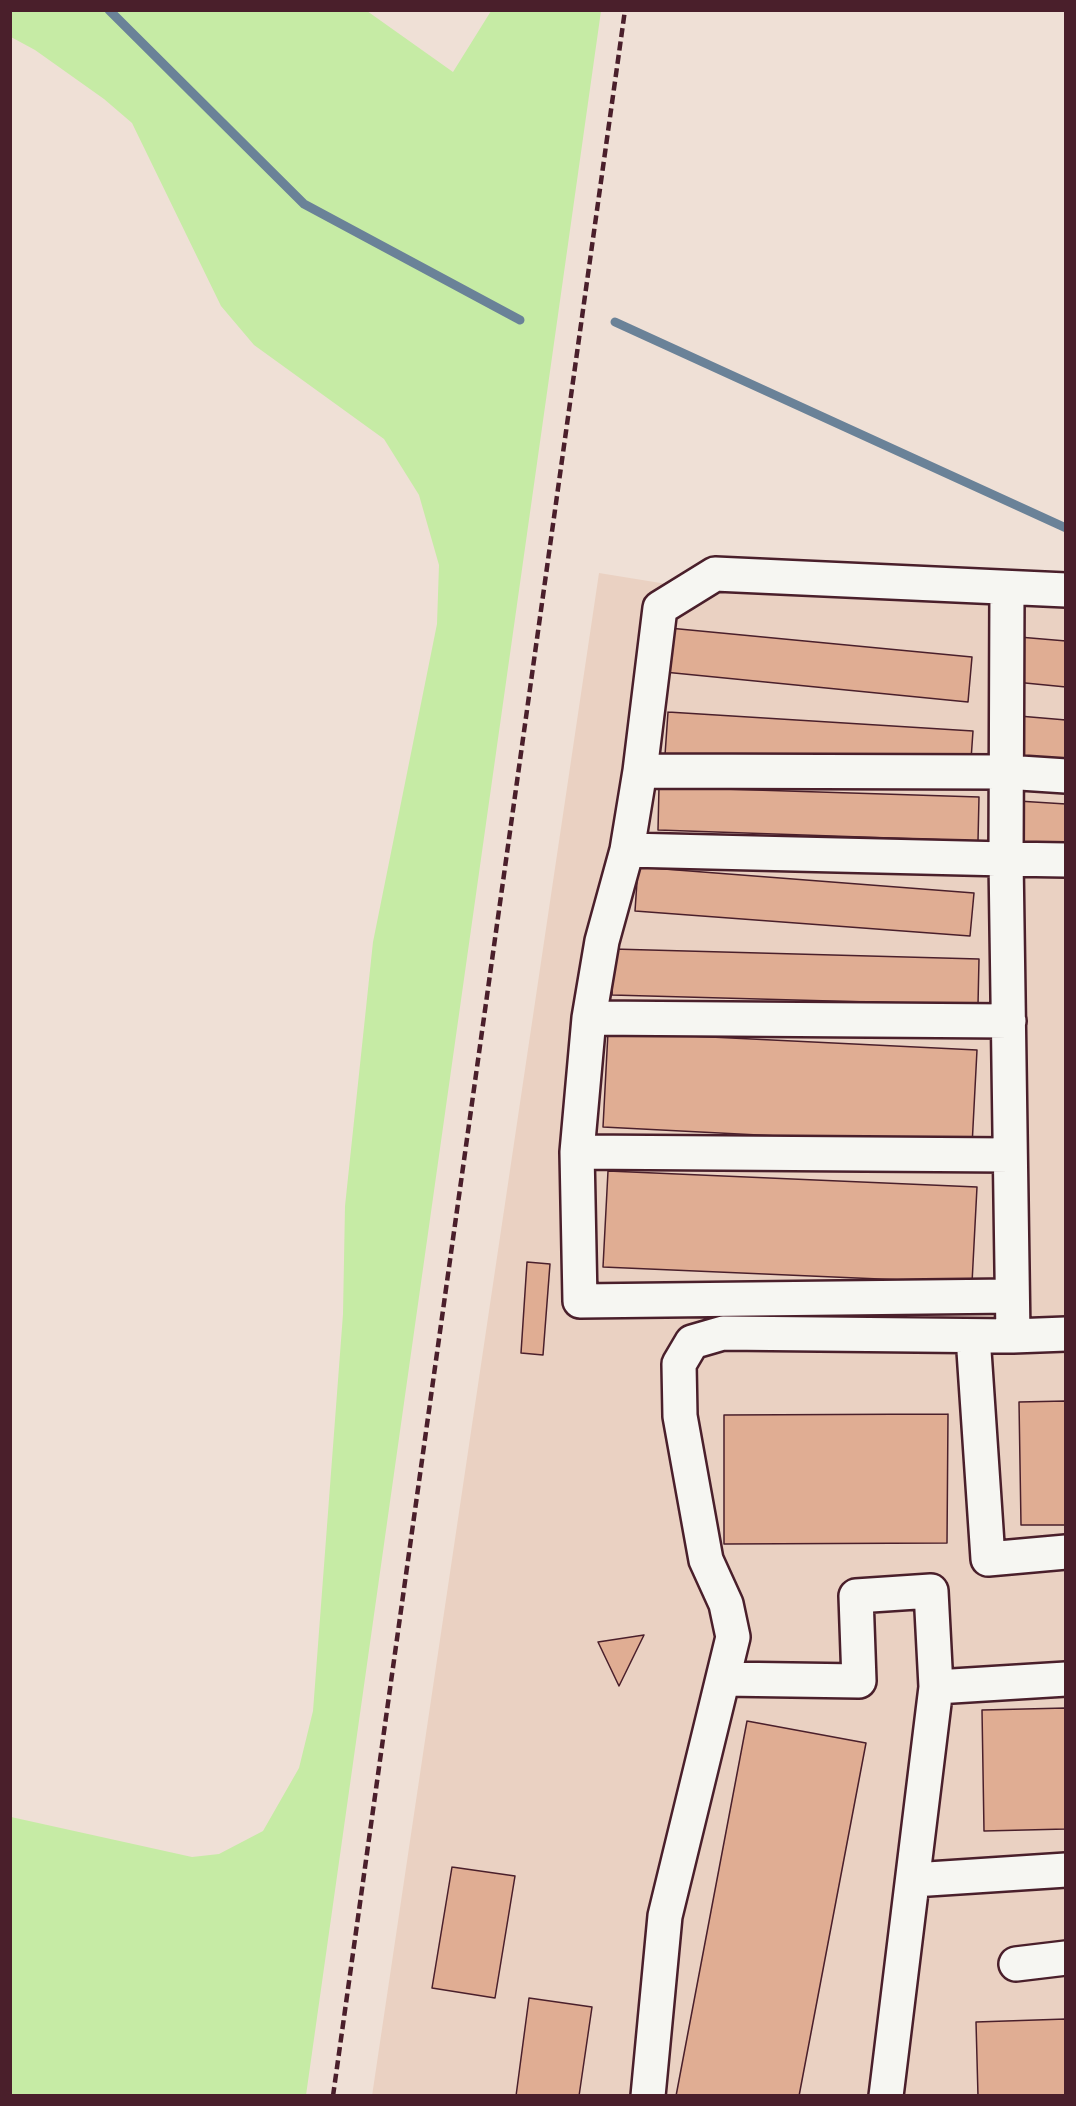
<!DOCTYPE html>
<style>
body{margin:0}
#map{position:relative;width:1076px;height:2106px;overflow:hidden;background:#efe0d6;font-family:Kalam,sans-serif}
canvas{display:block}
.frame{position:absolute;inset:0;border:12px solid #4a1f2b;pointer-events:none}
</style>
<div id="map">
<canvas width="1076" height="2106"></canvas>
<div class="frame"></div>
</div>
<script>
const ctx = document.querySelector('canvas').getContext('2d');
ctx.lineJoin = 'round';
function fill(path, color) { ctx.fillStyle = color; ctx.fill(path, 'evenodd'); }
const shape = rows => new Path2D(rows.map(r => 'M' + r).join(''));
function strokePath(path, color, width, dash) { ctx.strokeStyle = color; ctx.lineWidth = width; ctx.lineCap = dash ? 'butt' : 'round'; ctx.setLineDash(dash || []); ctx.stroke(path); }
fill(shape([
 [599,573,716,592,1065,600,1065,2095,372,2096]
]), '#ead1c2');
fill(shape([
 [11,10,367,11,453,72,491,11,601,11,306,2095,11,2095,11,1817,192,1857,219,1854,263,1831,299,1768,313,1711,343,1314,345,1206,373,942,437,624,439,565,419,495,384,439,254,345,221,306,132,123,104,99,35,50,11,37]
]), '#c6eba5');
strokePath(shape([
 [109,10,304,204,520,320],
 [615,322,1066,528]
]), '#6a8298', 9);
const building = shape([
 [669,628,972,657,968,702,664,672,669,628],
 [1019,637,1066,641,1066,687,1015,682,1019,637],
 [668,712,973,731,970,774,665,755,668,712],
 [1019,716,1066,720,1066,764,1016,760,1019,716],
 [659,787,979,797,978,841,658,830,659,787],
 [1018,801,1066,804,1066,848,1015,845,1018,801],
 [638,867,974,893,970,936,635,911,638,867],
 [613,949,979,959,978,1005,612,995,613,949],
 [608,1032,977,1050,972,1146,603,1127,608,1032],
 [608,1171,977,1187,972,1283,603,1267,608,1171],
 [527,1262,550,1264,543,1355,521,1353,527,1262],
 [1066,1401,1066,1525,1021,1525,1019,1402,1066,1401],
 [948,1414,947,1543,724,1544,724,1415,948,1414],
 [644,1635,619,1686,598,1642,644,1635],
 [1066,1708,1066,1829,984,1831,982,1710,1066,1708],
 [747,1721,866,1743,799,2096,676,2096,747,1721],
 [452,1867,515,1876,495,1998,432,1988,452,1867],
 [529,1998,592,2007,579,2096,516,2096,529,1998],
 [1066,2019,1066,2096,978,2096,976,2022,1066,2019]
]);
fill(building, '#e0ad93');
strokePath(building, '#4a1f2b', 1.5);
const minor = shape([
 [640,771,1005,772,1066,776],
 [627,850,1006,859,1007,588],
 [589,1018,1009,1021],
 [577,1152,1010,1155],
 [1011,1296,580,1301,577,1152,589,1018,602,941,627,850,640,771,660,608,715,574,1066,590],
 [973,1336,988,1559,1066,1552],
 [1013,1336,1066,1334],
 [724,1679,859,1681,856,1596,931,1591,936,1687],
 [913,1880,1066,1870],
 [1016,1964,1066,1958],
 [648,2096,665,1916,733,1637,726,1604,706,1560,680,1416,679,1364,692,1342,723,1333,1013,1336,1006,859,1066,860],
 [886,2096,936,1687,1066,1679]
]);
strokePath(minor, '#4a1f2b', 38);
strokePath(minor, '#f6f6f2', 33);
strokePath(shape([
 [333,2096,625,10]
]), '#4a1f2b', 4.5, [9, 4.5]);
</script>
